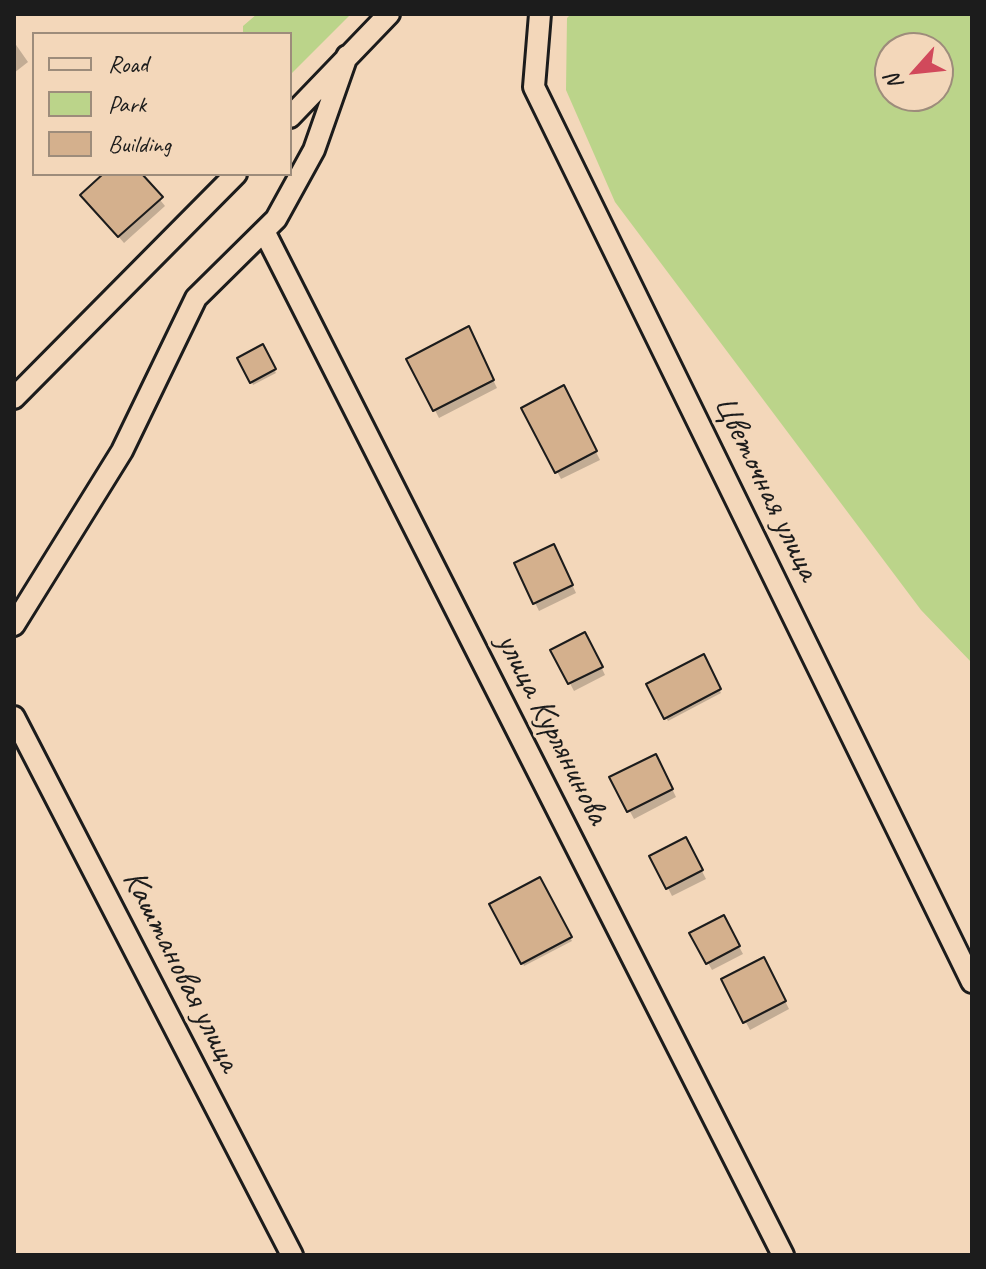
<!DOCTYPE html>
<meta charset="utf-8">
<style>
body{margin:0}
#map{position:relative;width:986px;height:1269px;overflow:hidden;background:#f3d7ba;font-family:Caveat,sans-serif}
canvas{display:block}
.frame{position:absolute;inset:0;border:16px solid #1c1c1c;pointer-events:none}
.legend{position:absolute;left:32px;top:32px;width:260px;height:144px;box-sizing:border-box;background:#f3d7ba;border:2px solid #9d8c7b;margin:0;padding:10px 14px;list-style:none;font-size:24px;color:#1c1c1c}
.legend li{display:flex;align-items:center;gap:16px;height:40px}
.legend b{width:40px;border:2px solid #9d8c7b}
.north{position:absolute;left:874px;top:32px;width:80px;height:80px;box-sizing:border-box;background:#f3d7ba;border:2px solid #9d8c7b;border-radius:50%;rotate:243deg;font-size:22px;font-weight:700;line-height:32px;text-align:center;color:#1c1c1c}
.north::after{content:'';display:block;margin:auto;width:28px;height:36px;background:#d1495b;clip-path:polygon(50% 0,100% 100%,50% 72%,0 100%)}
</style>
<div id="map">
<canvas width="986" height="1269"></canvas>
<div class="frame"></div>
<ul class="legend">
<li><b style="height:10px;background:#f3d7ba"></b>Road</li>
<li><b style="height:22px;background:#bbd48a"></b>Park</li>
<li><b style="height:22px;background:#d4b08d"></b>Building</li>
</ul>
<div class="north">N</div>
</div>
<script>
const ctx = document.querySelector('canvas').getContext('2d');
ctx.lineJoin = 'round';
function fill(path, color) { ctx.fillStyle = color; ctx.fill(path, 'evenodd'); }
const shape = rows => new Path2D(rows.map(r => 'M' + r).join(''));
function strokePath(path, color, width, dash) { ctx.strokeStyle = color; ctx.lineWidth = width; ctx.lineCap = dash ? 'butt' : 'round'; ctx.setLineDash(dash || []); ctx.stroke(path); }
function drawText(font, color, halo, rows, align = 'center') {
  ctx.font = font + ' Caveat,sans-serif'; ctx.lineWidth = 6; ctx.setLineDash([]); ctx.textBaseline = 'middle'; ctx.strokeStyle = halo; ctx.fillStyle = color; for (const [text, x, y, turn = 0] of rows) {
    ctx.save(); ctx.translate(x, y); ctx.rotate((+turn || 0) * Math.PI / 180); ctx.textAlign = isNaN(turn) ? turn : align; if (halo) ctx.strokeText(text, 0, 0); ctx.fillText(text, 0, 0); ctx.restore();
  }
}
fill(shape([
 [257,14,351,14,290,75,290,34,243,34,243,26],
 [571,14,972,14,972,663,921,610,615,202,566,90,567,18],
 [890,48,938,48,938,96,890,96]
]), '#bbd48a');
fill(shape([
 [14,42,28,62,14,73],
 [106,174,139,174,165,206,124,243,83,195],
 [472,337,497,388,439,418,409,360],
 [262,347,276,373,253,385,240,358],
 [568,396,600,460,561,479,524,409],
 [558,554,576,593,539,611,516,564],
 [589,642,605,675,574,691,553,651],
 [703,657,721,693,668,721,649,685],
 [660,764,676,797,634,819,612,778],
 [686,840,706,879,672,896,652,856],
 [539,880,572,941,524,966,492,905],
 [723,917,743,954,712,970,692,934],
 [768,967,789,1009,750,1030,724,980]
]), '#0003');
const building = shape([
 [103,174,142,174,163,197,118,237,80,195,103,174],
 [469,326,494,380,433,411,406,359,469,326],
 [263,344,276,369,250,383,237,358,263,344],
 [564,385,597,451,555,473,521,408,564,385],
 [554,544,573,585,533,604,514,563,554,544],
 [585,632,603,667,568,684,550,650,585,632],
 [704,654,721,689,664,719,646,684,704,654],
 [656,754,673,789,627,812,609,777,656,754],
 [686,837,703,870,666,889,649,856,686,837],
 [540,877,572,937,521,964,489,904,540,877],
 [724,915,740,946,706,964,689,933,724,915],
 [764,957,786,1001,743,1023,721,979,764,957]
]);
fill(building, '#d4b08d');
strokePath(building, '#1c1c1c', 2);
const minor = shape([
 [540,14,534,87,972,982],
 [290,117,389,14],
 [264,231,783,1255],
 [14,398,236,174],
 [14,625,122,451,196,298,276,219,314,150,347,56],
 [14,717,292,1255]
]);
strokePath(minor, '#1c1c1c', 26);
strokePath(minor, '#f3d7ba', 20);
drawText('34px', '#1c1c1c', '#f3d7ba', [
 ["Цветочная улица",766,488,64],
 ["улица Курлянинова",552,729,63],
 ["Каштановая улица",181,971,63]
]);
</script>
